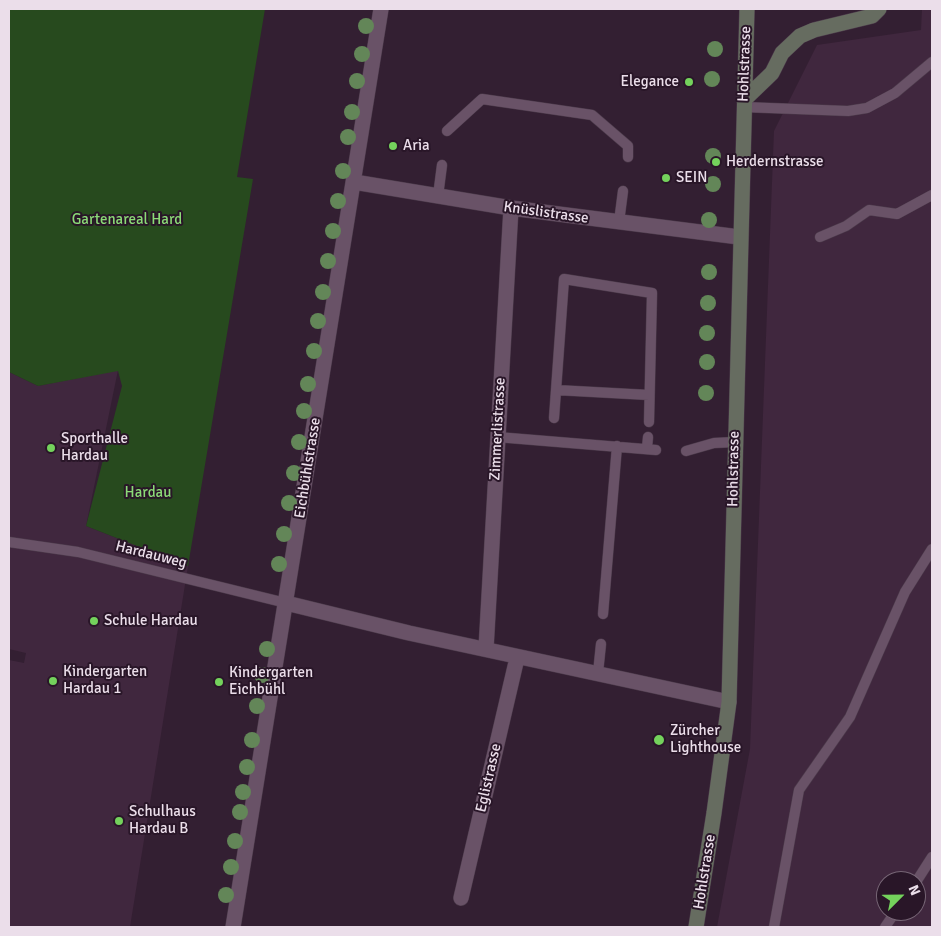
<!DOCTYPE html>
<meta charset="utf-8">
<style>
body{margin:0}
#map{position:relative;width:941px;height:936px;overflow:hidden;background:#331f32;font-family:Signika,sans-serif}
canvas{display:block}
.frame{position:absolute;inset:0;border:10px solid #ebdeea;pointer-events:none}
.north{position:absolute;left:876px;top:871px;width:50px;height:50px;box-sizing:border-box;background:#291628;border:1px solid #776676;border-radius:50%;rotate:67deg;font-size:14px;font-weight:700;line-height:20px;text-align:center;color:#ebdeea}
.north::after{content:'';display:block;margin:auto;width:18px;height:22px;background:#74d25c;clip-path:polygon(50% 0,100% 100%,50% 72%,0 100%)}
</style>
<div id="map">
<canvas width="941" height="936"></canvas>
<div class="frame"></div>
<div class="north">N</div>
</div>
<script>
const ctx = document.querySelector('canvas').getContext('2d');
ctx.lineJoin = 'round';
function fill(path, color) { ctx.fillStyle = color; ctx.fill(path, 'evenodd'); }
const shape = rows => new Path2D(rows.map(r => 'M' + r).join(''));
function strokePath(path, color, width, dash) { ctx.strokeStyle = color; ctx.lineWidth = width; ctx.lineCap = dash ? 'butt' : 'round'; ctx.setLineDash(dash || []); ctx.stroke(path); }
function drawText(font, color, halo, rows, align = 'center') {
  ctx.font = font + ' Signika,sans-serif'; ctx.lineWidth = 4; ctx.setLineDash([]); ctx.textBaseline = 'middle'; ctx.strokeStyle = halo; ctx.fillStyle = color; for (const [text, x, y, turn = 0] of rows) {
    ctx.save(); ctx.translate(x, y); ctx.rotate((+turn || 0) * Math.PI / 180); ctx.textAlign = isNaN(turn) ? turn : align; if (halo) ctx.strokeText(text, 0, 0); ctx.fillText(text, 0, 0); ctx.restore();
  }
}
fill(shape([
 [922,9,932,9,932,927,717,927,750,749,774,131,817,45,921,30],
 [886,881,916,881,916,911,886,911],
 [118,370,86,526,188,566,130,927,9,927,9,660,24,663,26,653,9,649,9,372,38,386]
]), '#40273e');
fill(shape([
 [9,9,265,9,237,177,253,179,188,566,86,526,122,386,118,371,38,386,9,372]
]), '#274a1e');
const lane = shape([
 [743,107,848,111,867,108,895,93,932,62],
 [447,131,482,99,592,115,628,146,628,157],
 [438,196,442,165],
 [619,222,623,191],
 [820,237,846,226,869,210,897,214,932,195],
 [556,390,649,395],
 [554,418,564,279,652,293,649,422],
 [497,437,656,450],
 [647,448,648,437],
 [686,451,714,443,735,442],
 [9,542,78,552,286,603],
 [603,614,617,446],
 [598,673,601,644],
 [916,882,932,857],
 [774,927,799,790,850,717,905,592,932,549],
 [885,927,896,911]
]);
const street = shape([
 [354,182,511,208,739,237],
 [286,603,409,633,729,702],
 [486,649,511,208],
 [461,898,517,658],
 [233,927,381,9]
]);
const secondary = shape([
 [744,100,772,73,782,53,800,36,814,30,872,16,879,9],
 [696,927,714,813,729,702,747,9]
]);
strokePath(lane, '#4c3b4b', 11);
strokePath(street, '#4c3b4b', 16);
strokePath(secondary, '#4c3b4b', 16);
strokePath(lane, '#695267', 10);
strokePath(street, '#695267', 15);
strokePath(secondary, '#666c60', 15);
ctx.fillStyle = '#638658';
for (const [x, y] of [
 [366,26],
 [715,49],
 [362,54],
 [712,79],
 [357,81],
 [352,112],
 [348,137],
 [713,156],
 [343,171],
 [713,184],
 [338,201],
 [709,220],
 [333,231],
 [328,261],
 [709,272],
 [323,292],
 [708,303],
 [318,321],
 [707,333],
 [314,351],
 [707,362],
 [308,384],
 [706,393],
 [304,411],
 [299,442],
 [294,473],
 [289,503],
 [284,534],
 [279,564],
 [267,649],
 [262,675],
 [257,706],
 [252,740],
 [247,767],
 [243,792],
 [240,812],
 [235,841],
 [231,867],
 [226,895]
]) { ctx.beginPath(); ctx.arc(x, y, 8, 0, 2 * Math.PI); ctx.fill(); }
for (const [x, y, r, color] of [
 [689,82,5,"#74d25c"],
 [393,146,5,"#74d25c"],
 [716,162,5,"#74d25c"],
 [666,178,5,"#74d25c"],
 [51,448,5,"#74d25c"],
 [94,621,5,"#74d25c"],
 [53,681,5,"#74d25c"],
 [219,682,5,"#74d25c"],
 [659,740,6,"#74d25c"],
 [119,821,5,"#74d25c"]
]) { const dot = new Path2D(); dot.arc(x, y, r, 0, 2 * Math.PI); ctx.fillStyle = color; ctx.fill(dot); strokePath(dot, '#291628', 2); }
drawText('15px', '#ebdeea', '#291628', [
 ["Hohlstrasse",745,64,-88],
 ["Knüslistrasse",546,213,8],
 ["Zimmerlistrasse",498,429,-87],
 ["Eichbühlstrasse",308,468,-81],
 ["Hohlstrasse",734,469,-89],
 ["Hardauweg",151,555,14],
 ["Eglistrasse",489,778,-77],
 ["Hohlstrasse",705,872,-81]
]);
drawText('15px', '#ebdeea', '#291628', [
 ["Elegance",679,82,"right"],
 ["Aria",403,146],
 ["Herdernstrasse",726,162],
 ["SEIN",676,178],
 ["Sporthalle",61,439],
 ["Hardau",61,456],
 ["Schule Hardau",104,621],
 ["Kindergarten",63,672],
 ["Hardau 1",63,689],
 ["Kindergarten",229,673],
 ["Eichbühl",229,690],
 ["Zürcher",670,731],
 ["Lighthouse",670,748],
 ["Schulhaus",129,812],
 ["Hardau B",129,829]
], 'left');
drawText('15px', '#8bda77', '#291628', [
 ["Gartenareal Hard",127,220],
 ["Hardau",148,493]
]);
</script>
